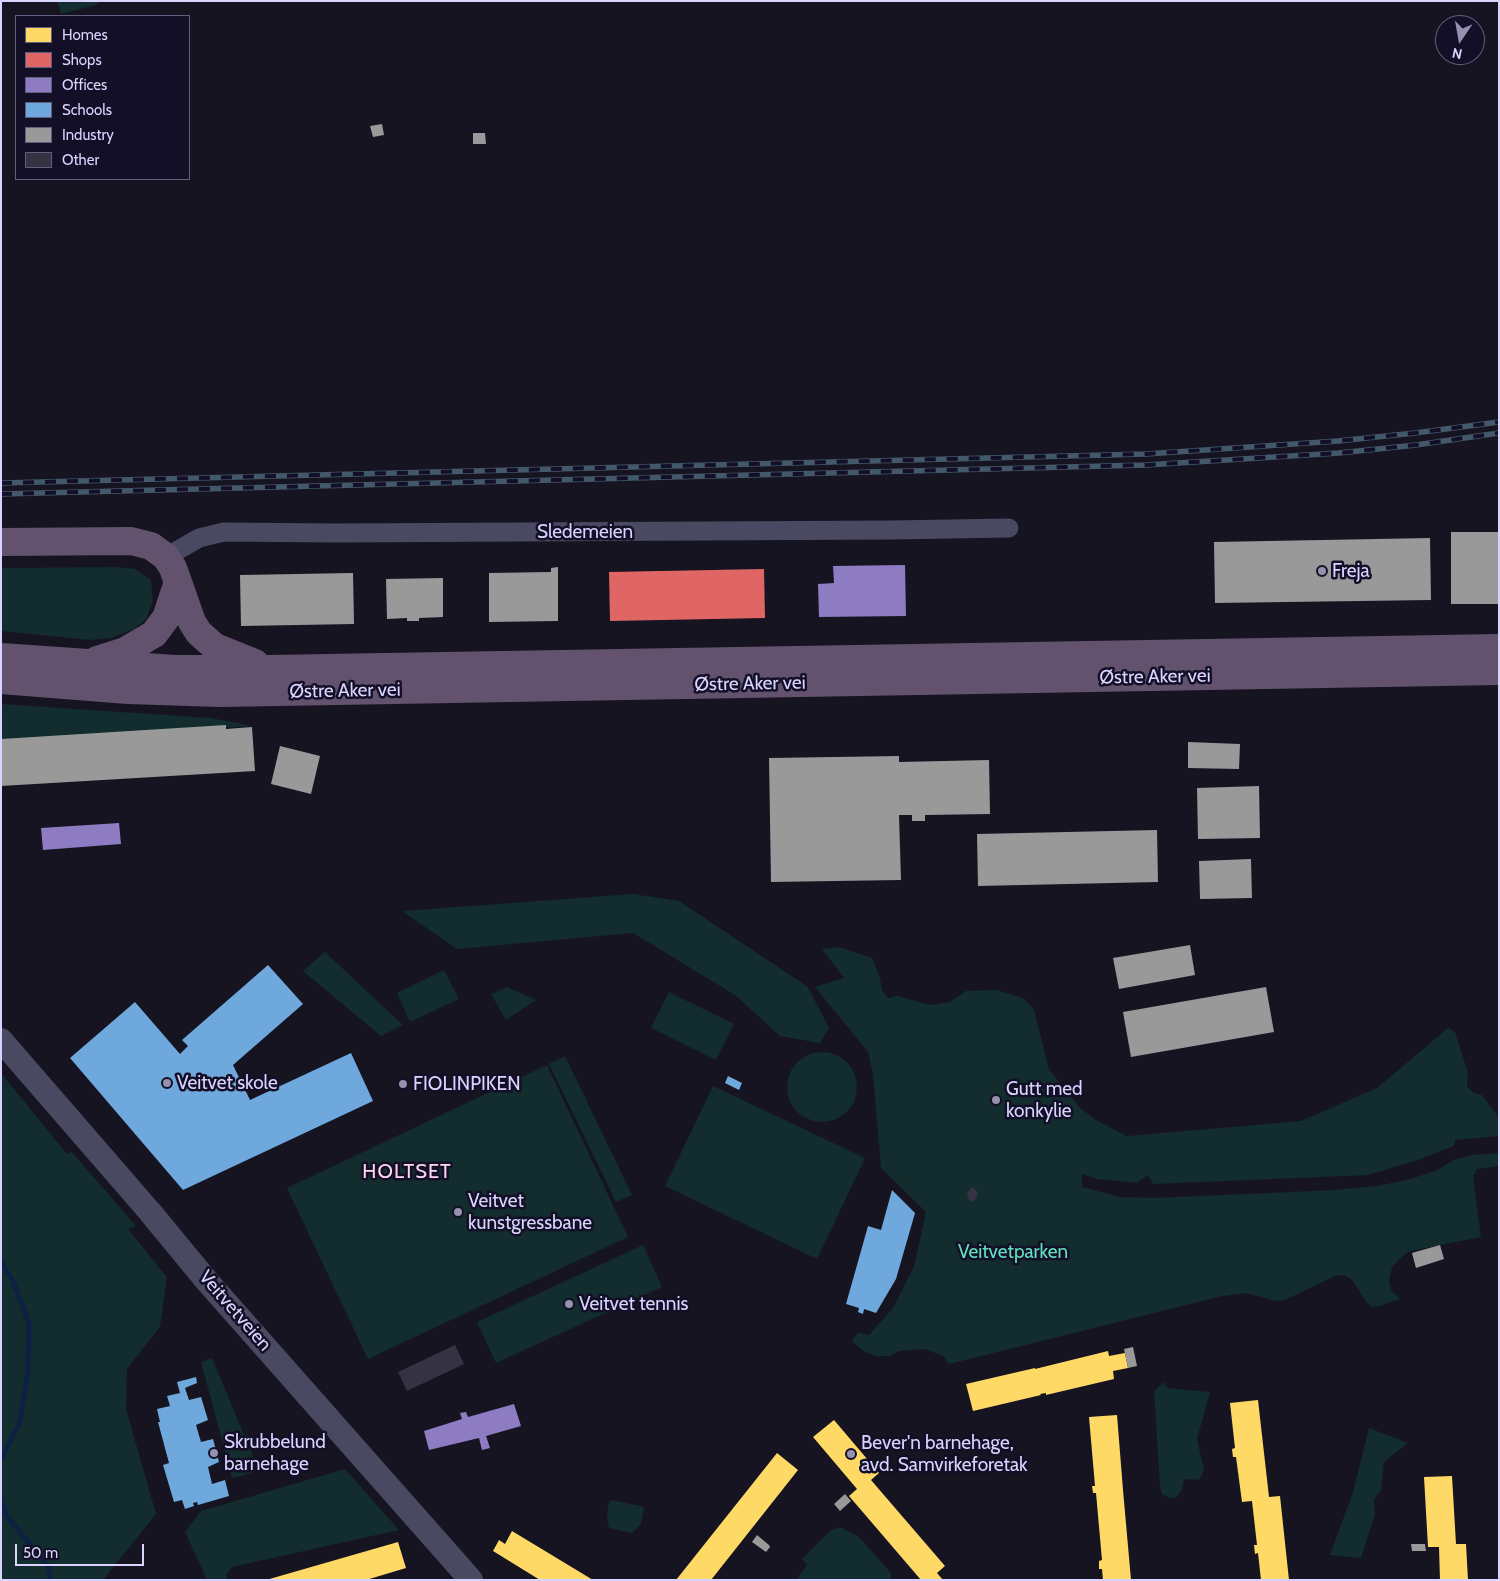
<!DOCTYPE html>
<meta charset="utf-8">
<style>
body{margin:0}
#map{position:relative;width:1500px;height:1581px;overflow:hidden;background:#161421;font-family:Cabin,sans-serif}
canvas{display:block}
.frame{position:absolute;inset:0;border:2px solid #d9d4ff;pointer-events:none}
.legend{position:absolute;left:15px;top:15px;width:175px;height:165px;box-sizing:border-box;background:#130f26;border:1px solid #625e7d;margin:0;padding:6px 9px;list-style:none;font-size:15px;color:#d9d4ff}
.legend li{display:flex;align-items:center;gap:10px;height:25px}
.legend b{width:25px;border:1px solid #625e7d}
.north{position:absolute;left:1435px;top:15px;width:50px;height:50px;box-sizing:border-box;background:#130f26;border:1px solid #625e7d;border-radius:50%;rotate:192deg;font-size:14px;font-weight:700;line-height:20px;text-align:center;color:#d9d4ff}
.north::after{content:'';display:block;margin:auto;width:18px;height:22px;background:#9591b1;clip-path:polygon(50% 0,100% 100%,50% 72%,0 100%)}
.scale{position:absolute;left:15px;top:1544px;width:129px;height:22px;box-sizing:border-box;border:2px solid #d9d4ff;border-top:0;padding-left:6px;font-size:15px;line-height:18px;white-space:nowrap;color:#d9d4ff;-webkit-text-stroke:4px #130f26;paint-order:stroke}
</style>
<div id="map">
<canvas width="1500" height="1581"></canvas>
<div class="frame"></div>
<ul class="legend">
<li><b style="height:14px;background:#ffd966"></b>Homes</li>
<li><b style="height:14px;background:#e06666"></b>Shops</li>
<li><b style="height:14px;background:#8e7cc3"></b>Offices</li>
<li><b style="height:14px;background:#6fa8dc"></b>Schools</li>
<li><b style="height:14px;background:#999"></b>Industry</li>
<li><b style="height:14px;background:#343243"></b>Other</li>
</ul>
<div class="north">N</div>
<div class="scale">50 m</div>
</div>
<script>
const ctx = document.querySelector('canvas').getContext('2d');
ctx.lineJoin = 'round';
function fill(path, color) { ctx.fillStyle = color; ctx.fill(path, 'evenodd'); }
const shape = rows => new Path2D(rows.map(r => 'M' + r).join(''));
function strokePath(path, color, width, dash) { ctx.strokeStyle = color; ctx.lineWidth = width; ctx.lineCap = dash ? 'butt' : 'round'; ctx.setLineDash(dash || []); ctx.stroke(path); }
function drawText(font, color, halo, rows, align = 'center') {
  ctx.font = font + ' Cabin,sans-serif'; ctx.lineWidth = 5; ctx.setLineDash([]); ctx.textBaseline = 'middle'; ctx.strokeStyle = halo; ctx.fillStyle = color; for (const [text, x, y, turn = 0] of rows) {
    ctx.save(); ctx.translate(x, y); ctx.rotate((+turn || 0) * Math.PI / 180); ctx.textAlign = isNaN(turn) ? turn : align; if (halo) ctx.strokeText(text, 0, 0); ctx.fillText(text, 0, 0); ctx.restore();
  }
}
fill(shape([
 [57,1,101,1,96,5,61,14],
 [117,567,135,569,151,580,153,602,146,619,134,629,111,638,89,640,1,631,1,568],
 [1,704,211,718,253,726,1,741],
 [633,894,679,901,808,987,829,1028,820,1043,780,1036,735,995,633,933,457,949,402,911],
 [839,947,872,958,880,978,882,990,888,998,897,996,930,1005,950,1002,966,991,997,990,1023,998,1034,1009,1049,1069,1079,1107,1096,1120,1127,1136,1301,1121,1377,1088,1448,1028,1455,1032,1468,1073,1467,1087,1474,1093,1482,1095,1499,1118,1499,1136,1455,1140,1454,1146,1418,1160,1368,1175,1153,1184,1148,1175,1137,1183,1098,1179,1082,1174,1082,1187,1120,1197,1154,1198,1336,1190,1376,1186,1407,1180,1435,1171,1456,1159,1473,1155,1499,1153,1499,1166,1477,1169,1473,1176,1481,1237,1410,1251,1399,1259,1392,1268,1389,1280,1391,1290,1400,1299,1379,1306,1373,1307,1367,1303,1351,1279,1344,1275,1335,1276,1285,1300,1276,1301,1245,1293,1223,1296,949,1364,943,1356,925,1349,899,1351,889,1356,875,1356,862,1350,852,1341,858,1333,869,1335,893,1308,914,1266,926,1212,881,1168,873,1074,868,1052,815,987,844,978,822,949],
 [325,952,403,1025,381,1036,303,971],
 [444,970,459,999,410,1022,397,993],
 [507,987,536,1000,506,1020,491,994],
 [669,992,734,1024,716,1060,651,1028],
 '787 1087a35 35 0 1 1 70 0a35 35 0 1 1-70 0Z',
 [565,1056,632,1195,616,1202,549,1064],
 [547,1065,628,1237,368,1359,287,1188],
 [1,1073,67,1154,71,1151,136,1226,128,1229,167,1277,160,1327,127,1369,126,1409,156,1514,103,1580,1,1580],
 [713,1086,865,1158,817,1259,665,1186],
 [643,1245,662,1287,496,1363,477,1322],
 [212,1358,258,1468,256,1472,232,1478,201,1362],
 [1163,1382,1168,1388,1210,1392,1197,1439,1204,1470,1199,1480,1184,1479,1182,1490,1177,1497,1170,1498,1162,1494,1160,1487,1154,1392],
 [1369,1428,1408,1443,1384,1462,1381,1490,1374,1500,1375,1514,1361,1558,1330,1555,1353,1492],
 [345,1469,399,1530,232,1567,226,1575,228,1580,207,1580,185,1532,201,1511],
 [611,1500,641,1506,644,1508,641,1524,632,1533,609,1528,607,1517,608,1505],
 [839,1527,858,1536,891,1573,891,1580,796,1580,807,1565,802,1559,830,1531]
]), '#132c2d');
fill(shape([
 [1108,1351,1109,1356,1125,1353,1128,1368,1113,1371,1114,1379,1046,1395,1046,1393,1040,1394,1041,1395,973,1411,966,1384,1035,1368,1035,1369],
 [1258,1400,1269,1497,1280,1496,1289,1580,1261,1580,1258,1553,1255,1554,1254,1545,1257,1545,1252,1501,1242,1502,1236,1457,1233,1457,1232,1449,1235,1448,1230,1403],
 [1117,1415,1123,1490,1131,1580,1103,1580,1102,1569,1099,1569,1099,1561,1102,1560,1096,1493,1093,1493,1092,1486,1095,1486,1089,1417],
 [834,1420,879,1473,871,1480,945,1566,937,1573,943,1580,921,1580,849,1496,857,1489,813,1437],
 [777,1453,798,1470,711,1580,676,1580],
 [1452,1476,1456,1544,1466,1544,1468,1580,1440,1580,1439,1547,1428,1547,1424,1477],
 [512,1531,593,1580,540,1580,493,1551,499,1540,505,1544],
 [398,1542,406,1568,366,1580,266,1580]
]), '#ffd966');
fill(shape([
 [764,569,765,618,610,621,609,572]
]), '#e06666');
fill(shape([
 [905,565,906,616,819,617,818,584,834,583,833,566],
 [119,823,121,844,43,850,41,828],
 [514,1404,521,1426,486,1436,490,1448,482,1450,479,1438,429,1450,424,1431,462,1419,460,1413,466,1412,468,1417]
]), '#8e7cc3');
fill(shape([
 [268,965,303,1004,233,1065,250,1100,351,1053,373,1101,183,1190,70,1058,135,1002,180,1054,188,1046,182,1040],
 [728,1076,742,1083,739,1090,725,1083],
 [892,1190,915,1213,896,1279,876,1313,864,1309,863,1314,858,1312,859,1308,846,1304,868,1226,881,1230],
 [196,1377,197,1383,185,1388,189,1400,201,1397,208,1420,196,1425,201,1442,213,1439,219,1462,208,1467,212,1484,225,1480,229,1496,198,1505,197,1502,193,1503,194,1506,185,1509,182,1500,174,1502,163,1465,169,1463,158,1422,160,1422,157,1409,170,1406,167,1396,180,1393,177,1382]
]), '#6fa8dc');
fill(shape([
 [382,124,384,135,373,137,370,126],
 [473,133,485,133,486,144,473,144],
 [1451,532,1499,532,1499,604,1451,604],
 [1430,538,1431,600,1215,603,1214,542],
 [558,567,558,621,489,622,489,573,551,572,551,568],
 [353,573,354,624,241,626,240,575],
 [443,578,443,617,419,618,419,621,407,621,407,618,387,619,386,579],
 [226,725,226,729,252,727,255,771,1,786,1,739],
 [1188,742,1240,744,1239,769,1188,768],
 [280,746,320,756,311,794,271,784],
 [899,756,899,762,989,760,990,814,925,815,925,821,912,821,912,815,899,815,901,880,771,882,769,758],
 [1259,786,1260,838,1198,839,1197,788],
 [1157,830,1158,882,978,886,977,834],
 [1251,859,1252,898,1200,899,1199,861],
 [1190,945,1195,975,1119,989,1113,958],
 [1266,987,1274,1032,1131,1057,1123,1012],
 [1440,1245,1444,1259,1416,1268,1412,1253],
 [1133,1347,1137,1366,1128,1368,1124,1349],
 [845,1494,851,1501,840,1511,834,1504],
 [757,1535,769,1545,770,1547,766,1552,752,1542],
 [1411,1544,1425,1544,1426,1551,1412,1551]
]), '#999');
strokePath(shape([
 [1,1262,13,1281,29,1323,28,1371,20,1422,1,1460],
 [1,1499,7,1516,49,1568,50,1580]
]), '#0d2144', 5);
fill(shape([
 [972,1187,977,1191,977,1197,973,1202,968,1199,967,1193],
 [455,1345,464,1364,407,1391,398,1372]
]), '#343243');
strokePath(shape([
 [166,557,199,538,224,532,336,533,891,530,1009,528]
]), '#4a4962', 19);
strokePath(shape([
 [1,1040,150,1212,206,1280,471,1580]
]), '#4a4962', 24);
strokePath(shape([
 [1,542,131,541,151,546,166,557,173,568,192,622,199,633,215,647,255,663],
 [1,657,175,669,268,669,1499,648],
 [97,660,125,651,154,634,166,618,178,582],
 [1,680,128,690,220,693,1499,671]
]), '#62526e', 28);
const rail = shape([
 [1,483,1146,454,1338,441,1415,433,1499,422],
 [1,494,1146,465,1339,453,1416,445,1499,433]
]);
strokePath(rail, '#43596b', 5.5);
strokePath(rail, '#130f26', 4, [11]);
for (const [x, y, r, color] of [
 [1322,571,5,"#9591b1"],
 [167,1083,5,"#9591b1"],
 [403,1084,5,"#9591b1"],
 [996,1100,5,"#9591b1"],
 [458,1212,5,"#9591b1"],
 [569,1304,5,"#9591b1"],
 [214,1453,5,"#9591b1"],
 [851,1454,5,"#9591b1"]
]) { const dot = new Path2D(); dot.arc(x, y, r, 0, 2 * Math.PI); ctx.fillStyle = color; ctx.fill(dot); strokePath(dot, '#130f26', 2); }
drawText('19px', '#d9d4ff', '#130f26', [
 ["Sledemeien",585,532],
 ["Østre Aker vei",1155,677,-1],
 ["Østre Aker vei",750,684,-1],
 ["Østre Aker vei",345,691,-1],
 ["Veitvetveien",235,1311,49]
]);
drawText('19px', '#d9d4ff', '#130f26', [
 ["Freja",1332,571],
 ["Veitvet skole",177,1083],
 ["FIOLINPIKEN",413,1084],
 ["Gutt med",1006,1089],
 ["konkylie",1006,1111],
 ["Veitvet",468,1201],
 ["kunstgressbane",468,1223],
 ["Veitvet tennis",579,1304],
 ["Skrubbelund",224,1442],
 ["barnehage",224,1464],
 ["Bever'n barnehage,",861,1443],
 ["avd. Samvirkeforetak",861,1465]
], 'left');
drawText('19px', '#5fe0c0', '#130f26', [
 ["Veitvetparken",1013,1252]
]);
ctx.letterSpacing = '1px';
drawText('20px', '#ffd6f0', '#130f26', [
 ["HOLTSET",407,1172]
]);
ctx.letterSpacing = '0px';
</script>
